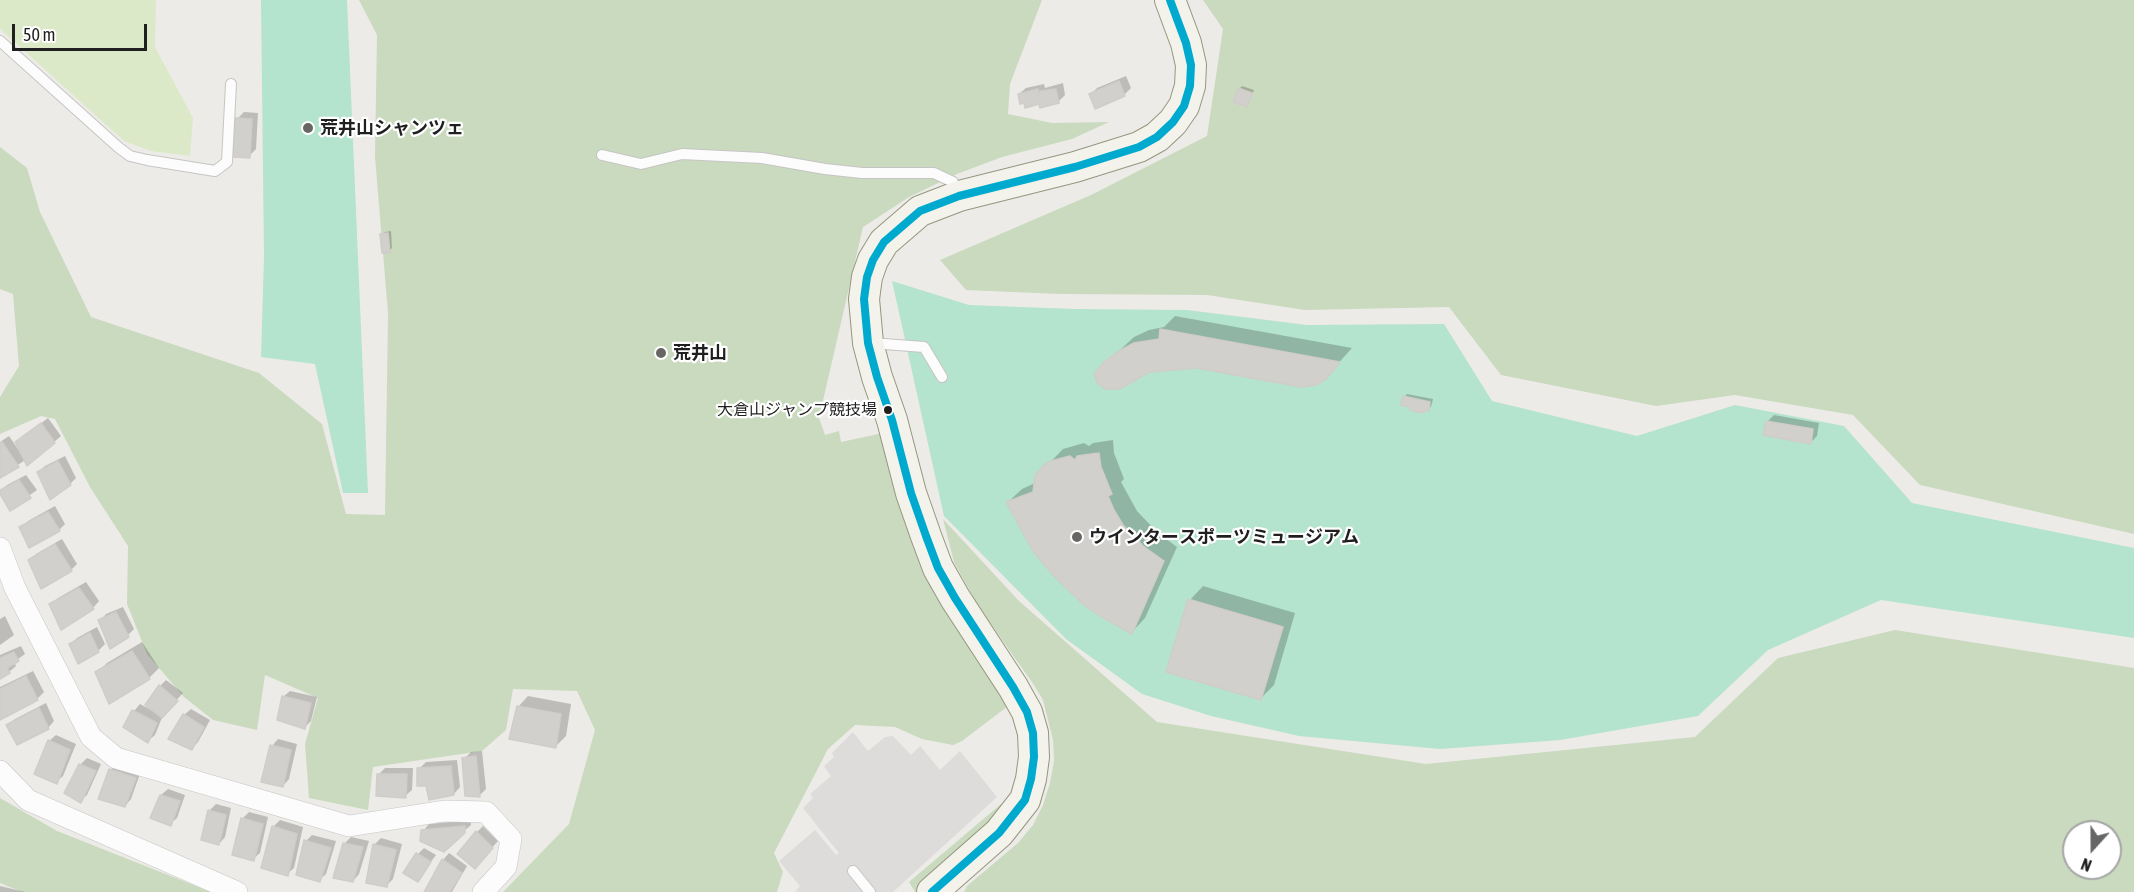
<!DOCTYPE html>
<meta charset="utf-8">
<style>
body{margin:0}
#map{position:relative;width:2134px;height:892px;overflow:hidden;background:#edebe8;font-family:"Asap Condensed",sans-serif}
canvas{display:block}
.north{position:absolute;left:2062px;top:820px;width:60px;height:60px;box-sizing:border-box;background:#fff;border:2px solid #a5a5a5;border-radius:50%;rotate:201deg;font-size:16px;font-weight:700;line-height:24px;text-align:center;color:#1f1f1f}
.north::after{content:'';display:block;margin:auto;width:21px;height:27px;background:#676665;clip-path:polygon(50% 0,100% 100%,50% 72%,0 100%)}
.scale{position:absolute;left:12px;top:24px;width:135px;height:27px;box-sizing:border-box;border:3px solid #1f1f1f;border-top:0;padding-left:8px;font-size:18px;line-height:21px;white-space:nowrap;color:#1f1f1f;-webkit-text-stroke:4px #fff;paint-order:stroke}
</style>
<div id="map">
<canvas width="2134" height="892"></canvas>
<div class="north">N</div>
<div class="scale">50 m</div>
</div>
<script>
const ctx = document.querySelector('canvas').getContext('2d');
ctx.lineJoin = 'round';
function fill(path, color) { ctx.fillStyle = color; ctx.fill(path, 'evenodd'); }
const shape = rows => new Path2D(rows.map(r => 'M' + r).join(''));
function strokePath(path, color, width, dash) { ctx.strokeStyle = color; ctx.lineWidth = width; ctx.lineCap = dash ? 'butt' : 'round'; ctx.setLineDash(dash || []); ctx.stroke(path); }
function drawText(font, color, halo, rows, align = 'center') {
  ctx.font = font + ' "Asap Condensed","Noto Sans JP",sans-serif'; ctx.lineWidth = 4.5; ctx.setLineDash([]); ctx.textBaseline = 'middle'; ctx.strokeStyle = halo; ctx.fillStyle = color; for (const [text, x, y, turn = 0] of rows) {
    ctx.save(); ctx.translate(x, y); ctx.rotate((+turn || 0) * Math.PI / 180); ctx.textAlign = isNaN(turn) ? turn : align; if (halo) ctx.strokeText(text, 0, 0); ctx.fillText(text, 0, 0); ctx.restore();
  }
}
fill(shape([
 [0,0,156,0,155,47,193,118,190,156,151,151,124,141,0,29]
]), '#dbe9c8');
fill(shape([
 [359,0,1042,0,1010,84,1008,114,1052,123,1109,122,1072,139,1002,157,957,174,909,197,863,227,819,418,825,435,839,431,841,442,883,433,1012,703,962,741,953,745,922,739,895,727,855,725,828,749,774,853,783,872,777,892,503,892,569,824,595,730,577,691,513,689,506,730,482,751,373,767,368,810,309,798,305,744,318,698,265,675,257,730,213,720,184,697,147,654,127,604,128,546,90,487,55,419,41,416,0,434,0,397,19,366,13,294,0,289,0,147,27,168,40,212,91,317,259,373,322,424,346,514,385,515,388,313,375,157,377,35],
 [1203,0,2134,0,2134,534,1920,485,1853,415,1735,395,1656,406,1501,375,1449,307,1305,310,1207,295,1061,294,966,290,940,260,1091,195,1207,136,1223,29],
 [943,519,1019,601,1157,722,1426,764,1695,737,1778,658,1895,630,2134,668,2134,892,964,892,967,886,1018,843,1033,825,1043,805,1050,783,1054,761,1053,740,1043,700,1034,685,978,606,954,562],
 [2074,832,2110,832,2110,868,2074,868],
 [0,798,57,831,211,892,22,892,0,883],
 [1001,804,1010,808,997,822,915,892,909,882]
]), '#c9dabe');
fill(shape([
 [261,0,347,0,368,493,343,493,315,364,261,357,264,256],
 [892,281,969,305,1075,309,1187,310,1307,325,1444,324,1492,401,1637,436,1735,405,1844,426,1912,503,2134,548,2134,638,1881,600,1768,650,1698,716,1560,740,1440,749,1299,736,1211,716,1142,694,1066,639,944,516]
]), '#b4e3ce');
fill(shape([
 [853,732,868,751,885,737,893,736,911,755,920,746,940,770,960,751,997,797,893,892,795,892,800,886,779,861,815,830,836,855,839,853,803,808,813,798,810,794,831,776,824,766,834,757,832,753]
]), '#dddcdb');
fill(shape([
 [1126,76,1131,88,1124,95,1091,94,1097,88],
 [1063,83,1065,95,1058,102,1040,102,1019,94,1026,88,1044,84,1045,88],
 [1242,86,1254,90,1247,105,1239,89],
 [244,112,258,113,256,149,249,156,237,119],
 [391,231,392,248,389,251,382,235,385,232],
 [1175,316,1352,348,1325,378,1197,367,1105,364,1134,337,1149,330,1164,327],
 [1407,394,1433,399,1431,407,1423,411,1404,397],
 [1774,415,1819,423,1817,436,1810,443,1767,422],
 [48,418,61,436,54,442,0,476,0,442,9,436,20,452,21,451,17,442],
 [1113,440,1114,453,1124,479,1121,482,1137,511,1157,532,1177,547,1145,618,1132,632,1008,502,1022,489,1035,483,1037,476,1063,449,1084,443,1089,446,1093,443],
 [65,456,76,478,70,484,38,472,45,466],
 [26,475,37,490,10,509,0,491,7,485],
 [55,506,65,524,59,530,21,528,28,521],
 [62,539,77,564,71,570,30,561,36,554],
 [86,582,99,601,93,608,51,605,58,598],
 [1203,586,1295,613,1274,685,1260,699,1190,600],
 [123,607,134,629,128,635,100,621,106,614],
 [5,616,14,635,0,645,0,619],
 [97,627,105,644,98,651,71,644,77,638],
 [142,642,159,668,149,678,110,702,97,673,107,663],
 [21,646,25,654,14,662,16,666,9,672,0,677,0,655],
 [33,671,44,692,37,699,0,717,0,687],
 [166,680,183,693,163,715,155,735,148,741,125,727,134,711,140,704,153,711,160,686],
 [290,691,317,697,311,721,305,727,283,697],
 [528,696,571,704,566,736,555,747,518,707],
 [46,703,54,721,48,728,8,725,15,719],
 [191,709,210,720,198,742,191,749,184,715],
 [56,735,76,744,63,776,56,782,49,741],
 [278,739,297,744,289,779,283,786,272,746],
 [482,751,486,789,480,795,466,794,464,759,471,752],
 [87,758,101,764,87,795,80,801,80,765],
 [457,760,460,787,454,794,428,785,419,769,426,762],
 [117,764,141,771,131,799,125,806,110,770],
 [385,768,413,768,412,790,405,796,379,774],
 [168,789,185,795,177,818,170,824,161,795],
 [216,804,231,808,225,837,219,844,209,811],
 [249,812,268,817,260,853,253,859,242,819],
 [280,820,303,827,294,868,287,874,273,827],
 [471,820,471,825,463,832,423,831,429,824],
 [483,826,498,841,481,860,477,832],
 [312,835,336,841,326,874,319,880,306,841],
 [351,837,369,841,359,874,353,881,344,844],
 [381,838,402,844,393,879,387,885,374,845],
 [424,848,436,855,417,880,418,854],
 [449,853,467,866,452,892,425,892,443,860],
 [0,886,25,892,0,892]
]), '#0003');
const building = shape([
 [1119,81,1125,96,1095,109,1089,94,1119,81],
 [1238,88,1252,93,1247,107,1233,102,1238,88],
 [1038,89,1039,94,1040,91,1056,89,1059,103,1040,108,1039,104,1025,108,1024,103,1020,104,1018,94,1038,89],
 [235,118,252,119,250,158,233,157,235,118],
 [388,233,390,253,382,253,380,234,388,233],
 [1160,329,1340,362,1326,379,1316,385,1301,387,1197,368,1149,372,1122,388,1117,389,1105,389,1097,383,1094,374,1104,362,1119,351,1134,343,1159,339,1160,329],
 [1403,396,1430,402,1429,411,1424,410,1424,413,1410,410,1410,407,1401,405,1403,396],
 [1766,421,1813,429,1811,444,1763,435,1766,421],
 [41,423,55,443,27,466,15,442,41,423],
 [2,442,19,467,0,478,0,443,2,442],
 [1099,453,1101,467,1112,494,1108,496,1114,510,1123,525,1143,546,1164,561,1132,634,1102,617,1084,605,1053,575,1033,551,1006,502,1033,492,1035,475,1047,462,1070,456,1075,460,1077,456,1099,453],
 [58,461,71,485,50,500,37,472,58,461],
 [19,480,31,498,10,511,0,494,0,490,19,480],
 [48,512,60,531,29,548,19,527,48,512],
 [55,544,72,571,41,589,28,560,55,544],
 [79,588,94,609,61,630,49,604,79,588],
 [1188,599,1283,627,1261,700,1166,672,1188,599],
 [116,612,129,637,110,649,98,620,116,612],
 [90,633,99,652,78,664,69,644,90,633],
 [132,651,150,679,109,704,95,672,132,651],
 [14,652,19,661,7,668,10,673,0,679,0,658,14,652],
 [26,676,38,700,0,720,0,689,26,676],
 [159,685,178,701,162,718,145,705,159,685],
 [282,696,311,703,305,729,277,720,282,696],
 [517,706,561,714,556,748,509,739,517,706],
 [39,708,49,729,17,745,6,725,39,708],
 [132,710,157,723,148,743,123,727,132,710],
 [183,714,204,727,192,750,168,739,183,714],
 [48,740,70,750,57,784,34,774,48,740],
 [270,745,291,750,283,787,261,782,270,745],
 [476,756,480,797,465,796,462,758,476,756],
 [79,764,96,771,81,803,64,793,79,764],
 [451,766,454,795,429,800,426,786,417,786,417,768,451,766],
 [109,769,136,778,125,807,98,799,109,769],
 [377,774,407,774,406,798,376,796,377,774],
 [160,795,180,801,171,826,150,818,160,795],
 [208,810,226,815,219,845,201,840,208,810],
 [241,818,263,824,254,861,232,855,241,818],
 [272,826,297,834,288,876,261,868,272,826],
 [465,826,465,833,444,852,420,841,421,830,465,826],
 [476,831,493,848,475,869,457,854,476,831],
 [304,840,331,848,320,882,296,875,304,840],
 [343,843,363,847,353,882,333,878,343,843],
 [373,844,396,850,387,887,366,883,373,844],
 [416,853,431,862,418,882,403,873,416,853],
 [442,859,462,873,450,892,424,892,442,859]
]);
fill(building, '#d2d0cd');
strokePath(building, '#d0cdc9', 1.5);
const lane = shape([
 [0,41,118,147,130,156,147,160,215,171,227,162,231,84],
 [602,155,641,164,682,154,762,158,825,169,862,173,934,173,953,182,959,195],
 [871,343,924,347,942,377],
 [853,871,870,892]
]);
const street = shape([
 [0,548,15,588,91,737,116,758,349,826,444,811,486,812,511,839,506,867,483,892],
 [0,771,28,800,237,892]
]);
const secondary = shape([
 [932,892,999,833,1025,800,1031,779,1034,757,1033,733,1027,712,1013,687,955,598,938,568,926,536,911,493,892,420,877,377,868,343,864,299,867,277,873,260,884,242,920,211,959,196,1075,167,1139,147,1157,137,1173,122,1184,106,1190,86,1191,65,1186,43,1170,0]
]);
strokePath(lane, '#c6c5c4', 12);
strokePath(street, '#c6c5c4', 22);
strokePath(secondary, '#969680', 32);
strokePath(lane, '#fcfcfc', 10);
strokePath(street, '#fcfcfc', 21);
strokePath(secondary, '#f3f3eb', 30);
strokePath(shape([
 [932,892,999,833,1025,800,1031,779,1034,757,1033,733,1027,712,1013,687,955,598,938,568,926,536,911,493,892,420,877,377,868,343,864,299,867,277,873,260,884,242,920,211,959,196,1075,167,1139,147,1157,137,1173,122,1184,106,1190,86,1191,65,1186,43,1170,0]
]), '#00a9ce', 8);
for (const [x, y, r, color] of [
 [308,128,6,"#676665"],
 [661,353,6,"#676665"],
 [888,410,5,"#1f1f1f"],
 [1077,537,6,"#676665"]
]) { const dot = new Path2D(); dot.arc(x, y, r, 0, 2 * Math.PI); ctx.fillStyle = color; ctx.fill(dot); strokePath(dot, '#fff', 2); }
drawText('16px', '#1f1f1f', '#fff', [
 ["大倉山ジャンプ競技場",877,410]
], 'right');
drawText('bold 18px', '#1f1f1f', '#fff', [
 ["荒井山シャンツェ",320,128],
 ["荒井山",673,353],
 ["ウインタースポーツミュージアム",1089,537]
], 'left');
</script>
